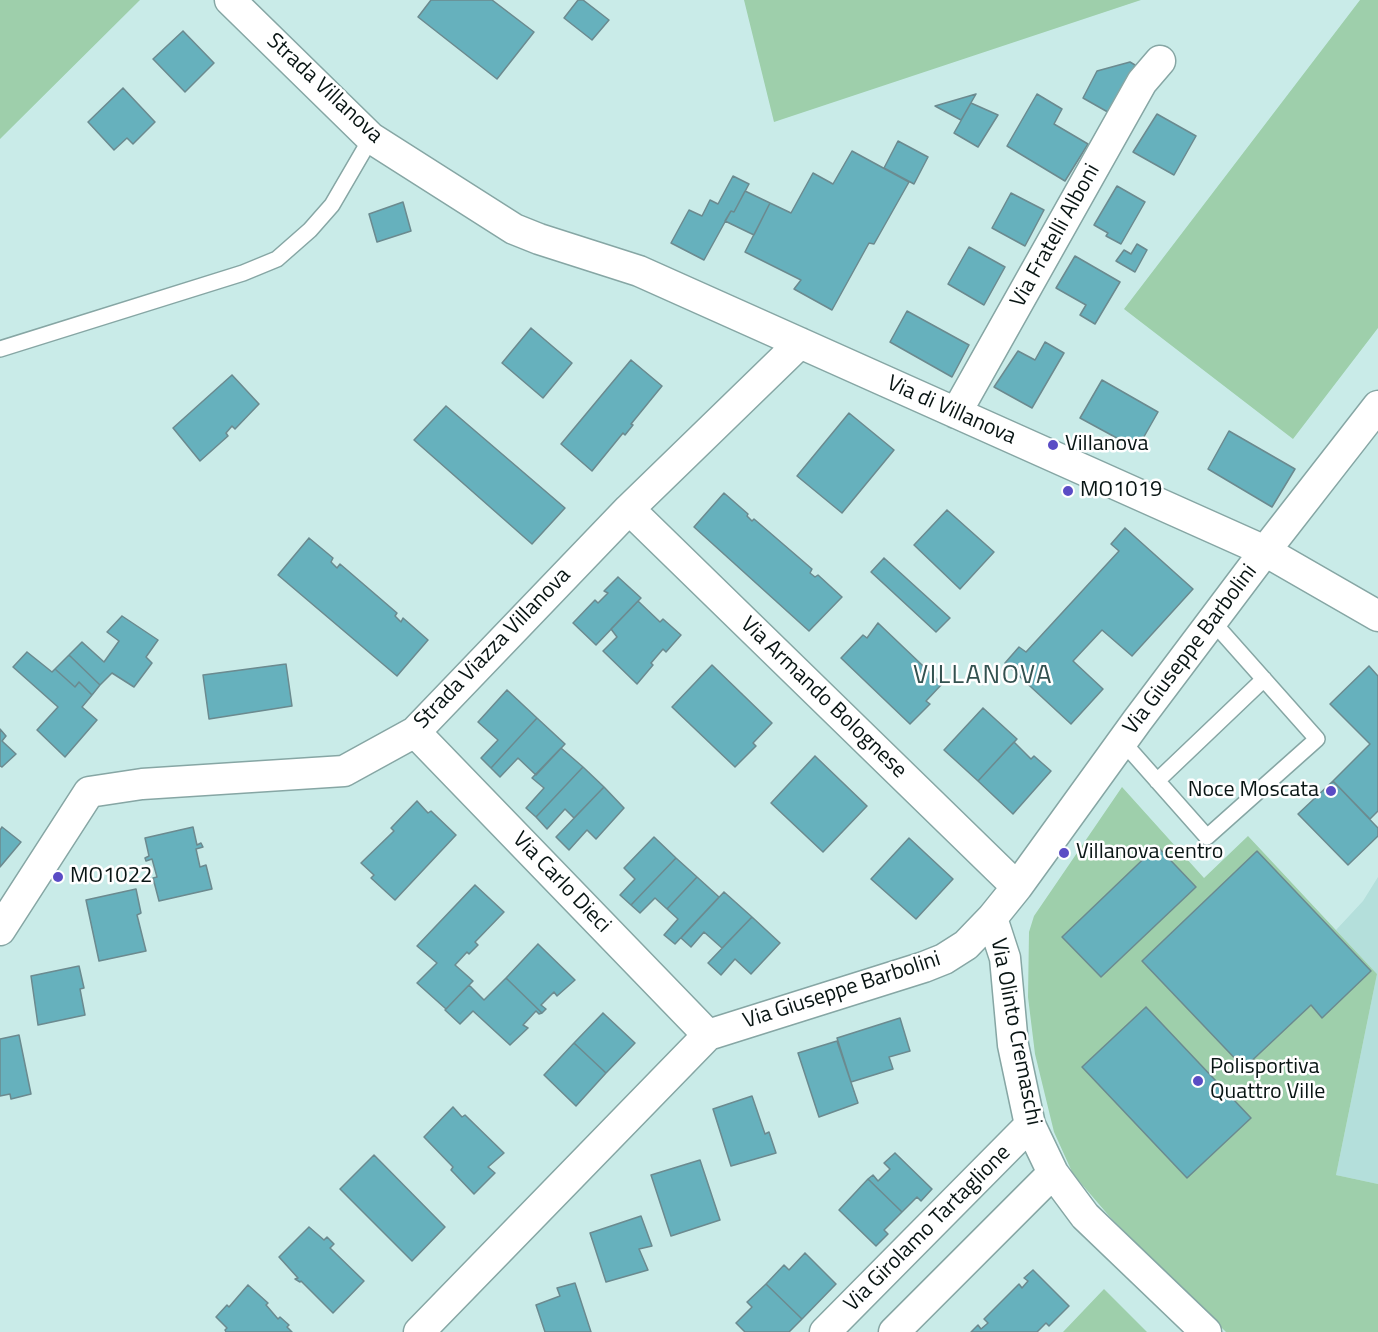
<!DOCTYPE html>
<style>
body{margin:0}
canvas{display:block;background:#c9ebe8}
</style>
<canvas width="1378" height="1332"></canvas>
<script>
const ctx = document.querySelector('canvas').getContext('2d');
ctx.lineJoin = 'round';
function fill(path, color) { ctx.fillStyle = color; ctx.fill(path, 'evenodd'); }
const shape = rows => new Path2D(rows.map(r => 'M' + r).join(''));
function strokePath(path, color, width, dash) { ctx.strokeStyle = color; ctx.lineWidth = width; ctx.lineCap = dash ? 'butt' : 'round'; ctx.setLineDash(dash || []); ctx.stroke(path); }
function drawText(font, color, halo, rows, align = 'center') {
  ctx.font = font + ' "Titillium Web",sans-serif'; ctx.lineWidth = 5; ctx.setLineDash([]); ctx.textBaseline = 'middle'; ctx.strokeStyle = halo; ctx.fillStyle = color; for (const [text, x, y, turn = 0] of rows) {
    ctx.save(); ctx.translate(x, y); ctx.rotate((+turn || 0) * Math.PI / 180); ctx.textAlign = isNaN(turn) ? turn : align; if (halo) ctx.strokeText(text, 0, 0); ctx.fillText(text, 0, 0); ctx.restore();
  }
}
fill(shape([
 [1378,877,1378,1184,1336,1175,1377,974,1336,930,1363,901]
]), '#b4dfdb');
fill(shape([
 [0,0,140,0,0,139],
 [744,0,1141,0,774,122],
 [1360,0,1378,0,1378,328,1293,439,1124,309],
 [1122,787,1204,878,1248,836,1377,974,1336,1175,1378,1184,1378,1332,1226,1332,1110,1217,1073,1174,1054,1132,1035,1054,1028,997,1029,932,1034,916],
 [1104,1289,1147,1332,1063,1332]
]), '#9ecfab');
const building = shape([
 [431,0,492,0,534,32,497,79,418,17,431,0],
 [578,0,583,0,609,20,592,40,564,18,578,0],
 [183,31,214,63,185,92,153,59,183,31],
 [1130,62,1135,65,1113,115,1083,98,1097,71,1130,62],
 [123,88,155,122,133,144,127,138,114,150,88,122,123,88],
 [976,94,961,120,935,106,976,94],
 [1037,94,1062,109,1054,124,1088,144,1065,181,1007,146,1037,94],
 [971,103,998,115,978,147,954,133,971,103],
 [1157,114,1196,136,1174,175,1133,152,1157,114],
 [898,141,928,157,914,184,884,168,898,141],
 [852,151,909,182,874,244,869,243,832,310,794,289,801,280,745,252,770,203,791,213,813,173,833,184,852,151],
 [733,176,749,184,734,212,731,211,704,260,671,243,689,210,702,216,710,200,718,204,733,176],
 [1117,186,1145,202,1121,244,1106,236,1108,233,1094,225,1117,186],
 [745,191,770,203,754,235,725,221,731,211,734,212,745,191],
 [1011,193,1044,210,1025,246,992,228,1011,193],
 [403,202,411,231,377,242,369,214,403,202],
 [1137,244,1147,250,1135,272,1116,261,1124,250,1131,254,1137,244],
 [969,247,1005,267,984,305,948,284,969,247],
 [1075,256,1120,282,1095,324,1080,315,1086,305,1056,288,1075,256],
 [907,311,969,345,952,377,890,342,907,311],
 [531,328,572,363,543,398,502,363,531,328],
 [1045,342,1064,353,1032,408,994,387,1018,351,1035,360,1045,342],
 [631,360,662,386,631,424,633,425,625,435,623,433,592,471,561,444,631,360],
 [232,375,259,404,235,429,232,426,226,433,228,436,200,461,173,428,232,375],
 [1102,380,1158,412,1137,449,1080,418,1102,380],
 [446,406,565,508,532,544,414,440,446,406],
 [849,413,894,450,842,513,797,476,849,413],
 [1229,431,1295,469,1272,507,1208,469,1229,431],
 [724,493,748,514,747,516,752,521,754,519,812,569,810,573,815,577,818,575,842,597,809,631,694,527,724,493],
 [947,510,994,552,960,589,914,545,947,510],
 [1125,528,1193,589,1132,656,1102,630,1073,661,1103,689,1071,724,1005,663,1019,647,1026,652,1119,551,1111,544,1125,528],
 [309,538,333,558,331,562,337,568,340,564,397,613,395,616,401,622,403,618,428,640,397,676,278,575,309,538],
 [884,558,950,618,936,632,871,572,884,558],
 [618,577,641,598,596,645,573,623,595,600,598,603,608,593,604,591,618,577],
 [638,601,660,622,663,619,681,635,666,652,663,649,651,663,653,665,637,684,603,651,617,637,611,629,638,601],
 [122,616,158,640,146,657,152,663,134,687,112,673,100,685,69,655,82,642,104,662,119,641,107,632,122,616],
 [878,623,942,684,926,701,930,704,910,724,841,658,863,635,867,638,878,623],
 [27,652,52,672,55,669,75,687,79,682,92,695,82,707,97,720,65,757,37,730,58,707,13,667,27,652],
 [69,655,100,685,92,695,79,682,75,687,55,669,69,655],
 [286,664,292,706,209,719,203,675,286,664],
 [712,665,772,723,753,743,756,746,735,767,672,707,712,665],
 [1369,666,1378,676,1378,811,1370,819,1333,781,1370,744,1330,704,1369,666],
 [507,690,537,718,491,768,481,758,498,740,478,722,507,690],
 [983,708,1017,739,978,781,944,750,983,708],
 [537,718,565,744,536,775,518,758,500,777,491,768,537,718],
 [0,729,6,736,2,741,16,754,2,767,0,766,0,729],
 [1014,742,1031,759,1034,756,1051,771,1013,814,978,781,1014,742],
 [561,748,583,767,536,817,526,808,544,788,532,778,561,748],
 [815,756,867,806,823,852,771,803,815,756],
 [583,767,604,787,574,818,565,809,547,829,536,817,583,767],
 [1333,781,1378,828,1378,836,1348,865,1298,814,1333,781],
 [604,787,624,808,596,839,587,830,569,850,556,837,604,787],
 [417,801,428,813,431,811,456,835,395,900,371,878,374,875,361,863,394,831,391,828,417,801],
 [2,827,21,842,0,867,0,830,2,827],
 [193,827,197,845,201,843,203,847,196,849,200,867,206,865,212,889,159,901,153,878,157,877,152,859,146,861,145,858,149,856,145,838,193,827],
 [654,837,676,858,631,905,620,895,635,879,624,868,654,837],
 [909,838,953,879,916,919,871,879,909,838],
 [1157,846,1196,887,1101,977,1062,937,1157,846],
 [1257,851,1371,971,1322,1018,1311,1005,1244,1068,1142,961,1257,851],
 [676,858,697,877,667,909,655,898,640,913,631,905,676,858],
 [697,877,719,897,675,944,664,935,678,919,667,909,697,877],
 [475,885,504,912,475,942,478,945,469,954,467,952,455,965,473,981,446,1009,417,983,437,963,417,946,475,885],
 [136,889,141,913,137,915,146,951,99,961,86,900,136,889],
 [724,892,752,917,722,948,704,932,691,947,681,938,724,892],
 [752,917,780,943,751,974,735,959,721,975,708,963,752,917],
 [538,944,575,980,557,996,554,992,541,1005,546,1009,542,1013,506,978,538,944],
 [79,966,84,988,80,989,85,1015,38,1025,31,976,79,966],
 [506,978,542,1013,539,1014,536,1011,523,1025,528,1028,510,1045,473,1011,460,1024,445,1010,469,985,484,1000,506,978],
 [1146,1007,1251,1118,1187,1178,1082,1067,1146,1007],
 [603,1013,635,1043,606,1073,574,1043,603,1013],
 [900,1018,910,1051,889,1057,893,1069,851,1082,837,1038,900,1018],
 [19,1035,31,1094,11,1099,10,1094,0,1096,0,1039,19,1035],
 [837,1041,858,1103,819,1117,798,1053,837,1041],
 [574,1043,606,1073,576,1106,544,1075,574,1043],
 [752,1096,765,1134,769,1132,776,1153,731,1166,713,1109,752,1096],
 [453,1107,462,1117,465,1115,504,1153,488,1167,495,1173,474,1194,451,1170,453,1167,424,1137,453,1107],
 [895,1153,932,1189,921,1201,917,1197,902,1212,868,1179,873,1175,878,1181,890,1169,884,1163,895,1153],
 [374,1155,445,1227,412,1261,340,1189,374,1155],
 [700,1160,720,1220,671,1236,651,1175,700,1160],
 [868,1179,902,1212,884,1230,888,1234,876,1246,839,1210,868,1179],
 [641,1216,652,1246,639,1249,648,1270,606,1282,590,1233,641,1216],
 [309,1227,324,1240,327,1237,334,1244,330,1248,364,1281,333,1313,301,1281,300,1282,295,1279,298,1278,279,1257,309,1227],
 [805,1253,836,1284,802,1319,766,1284,784,1265,789,1270,805,1253],
 [1033,1270,1069,1306,1049,1326,1046,1323,1037,1332,971,1332,978,1325,981,1329,988,1323,984,1319,1019,1284,1022,1288,1028,1281,1024,1278,1033,1270],
 [575,1283,591,1332,545,1332,536,1305,560,1296,557,1288,575,1283],
 [766,1284,802,1319,789,1332,745,1332,736,1323,752,1307,747,1302,766,1284],
 [248,1285,268,1303,266,1305,278,1319,280,1317,289,1325,287,1327,292,1332,226,1332,225,1330,227,1328,216,1317,227,1305,229,1307,248,1285]
]);
fill(building, '#66b1bd');
strokePath(building, '#6b8a8f', 1.5);
const lane = shape([
 [0,349,243,273,277,259,310,230,332,205,371,138],
 [1122,741,1207,837,1317,739,1213,622],
 [1157,781,1264,679]
]);
const street = shape([
 [230,0,371,138,514,229,539,239,639,271,1265,551,1378,616],
 [956,413,1142,82,1160,61],
 [629,509,1017,887],
 [415,732,708,1035],
 [992,918,1005,958,1013,1045,1030,1125,1053,1173,1085,1216,1206,1332],
 [0,930,89,792,142,784,344,771,415,732,629,509,800,343],
 [419,1332,708,1035,924,967,944,959,966,945,992,918,1017,887,1137,721,1265,551,1378,406],
 [825,1332,1030,1125],
 [894,1332,1053,1173]
]);
strokePath(lane, '#86a6a4', 18);
strokePath(street, '#86a6a4', 33);
strokePath(lane, '#fff', 15);
strokePath(street, '#fff', 30);
for (const [x, y, r, color] of [
 [1053,445,6,"#5a4cc5"],
 [1068,491,6,"#5a4cc5"],
 [1331,791,6,"#5a4cc5"],
 [1064,853,6,"#5a4cc5"],
 [58,877,6,"#5a4cc5"],
 [1198,1081,6,"#5a4cc5"]
]) { const dot = new Path2D(); dot.arc(x, y, r, 0, 2 * Math.PI); ctx.fillStyle = color; ctx.fill(dot); strokePath(dot, '#fff', 2); }
drawText('22px', '#091514', '#fff', [
 ["Strada Villanova",324,89,43],
 ["Via Fratelli Alboni",1056,236,-61],
 ["Via di Villanova",951,411,24],
 ["Strada Viazza Villanova",493,649,-46],
 ["Via Giuseppe Barbolini",1191,650,-53],
 ["Via Armando Bolognese",823,698,44],
 ["Via Carlo Dieci",561,883,46],
 ["Via Giuseppe Barbolini",842,991,-18],
 ["Via Olinto Cremaschi",1015,1032,79],
 ["Via Girolamo Tartaglione",928,1229,-45]
]);
drawText('22px', '#091514', '#fff', [
 ["Villanova",1065,445],
 ["MO1019",1080,491],
 ["Noce Moscata",1319,791,"right"],
 ["Villanova centro",1076,853],
 ["MO1022",70,877],
 ["Polisportiva",1210,1068],
 ["Quattro Ville",1210,1093]
], 'left');
ctx.letterSpacing = '1.5px';
drawText('26px', '#345250', '#fff', [
 ["VILLANOVA",983,677]
]);
ctx.letterSpacing = '0px';
</script>
